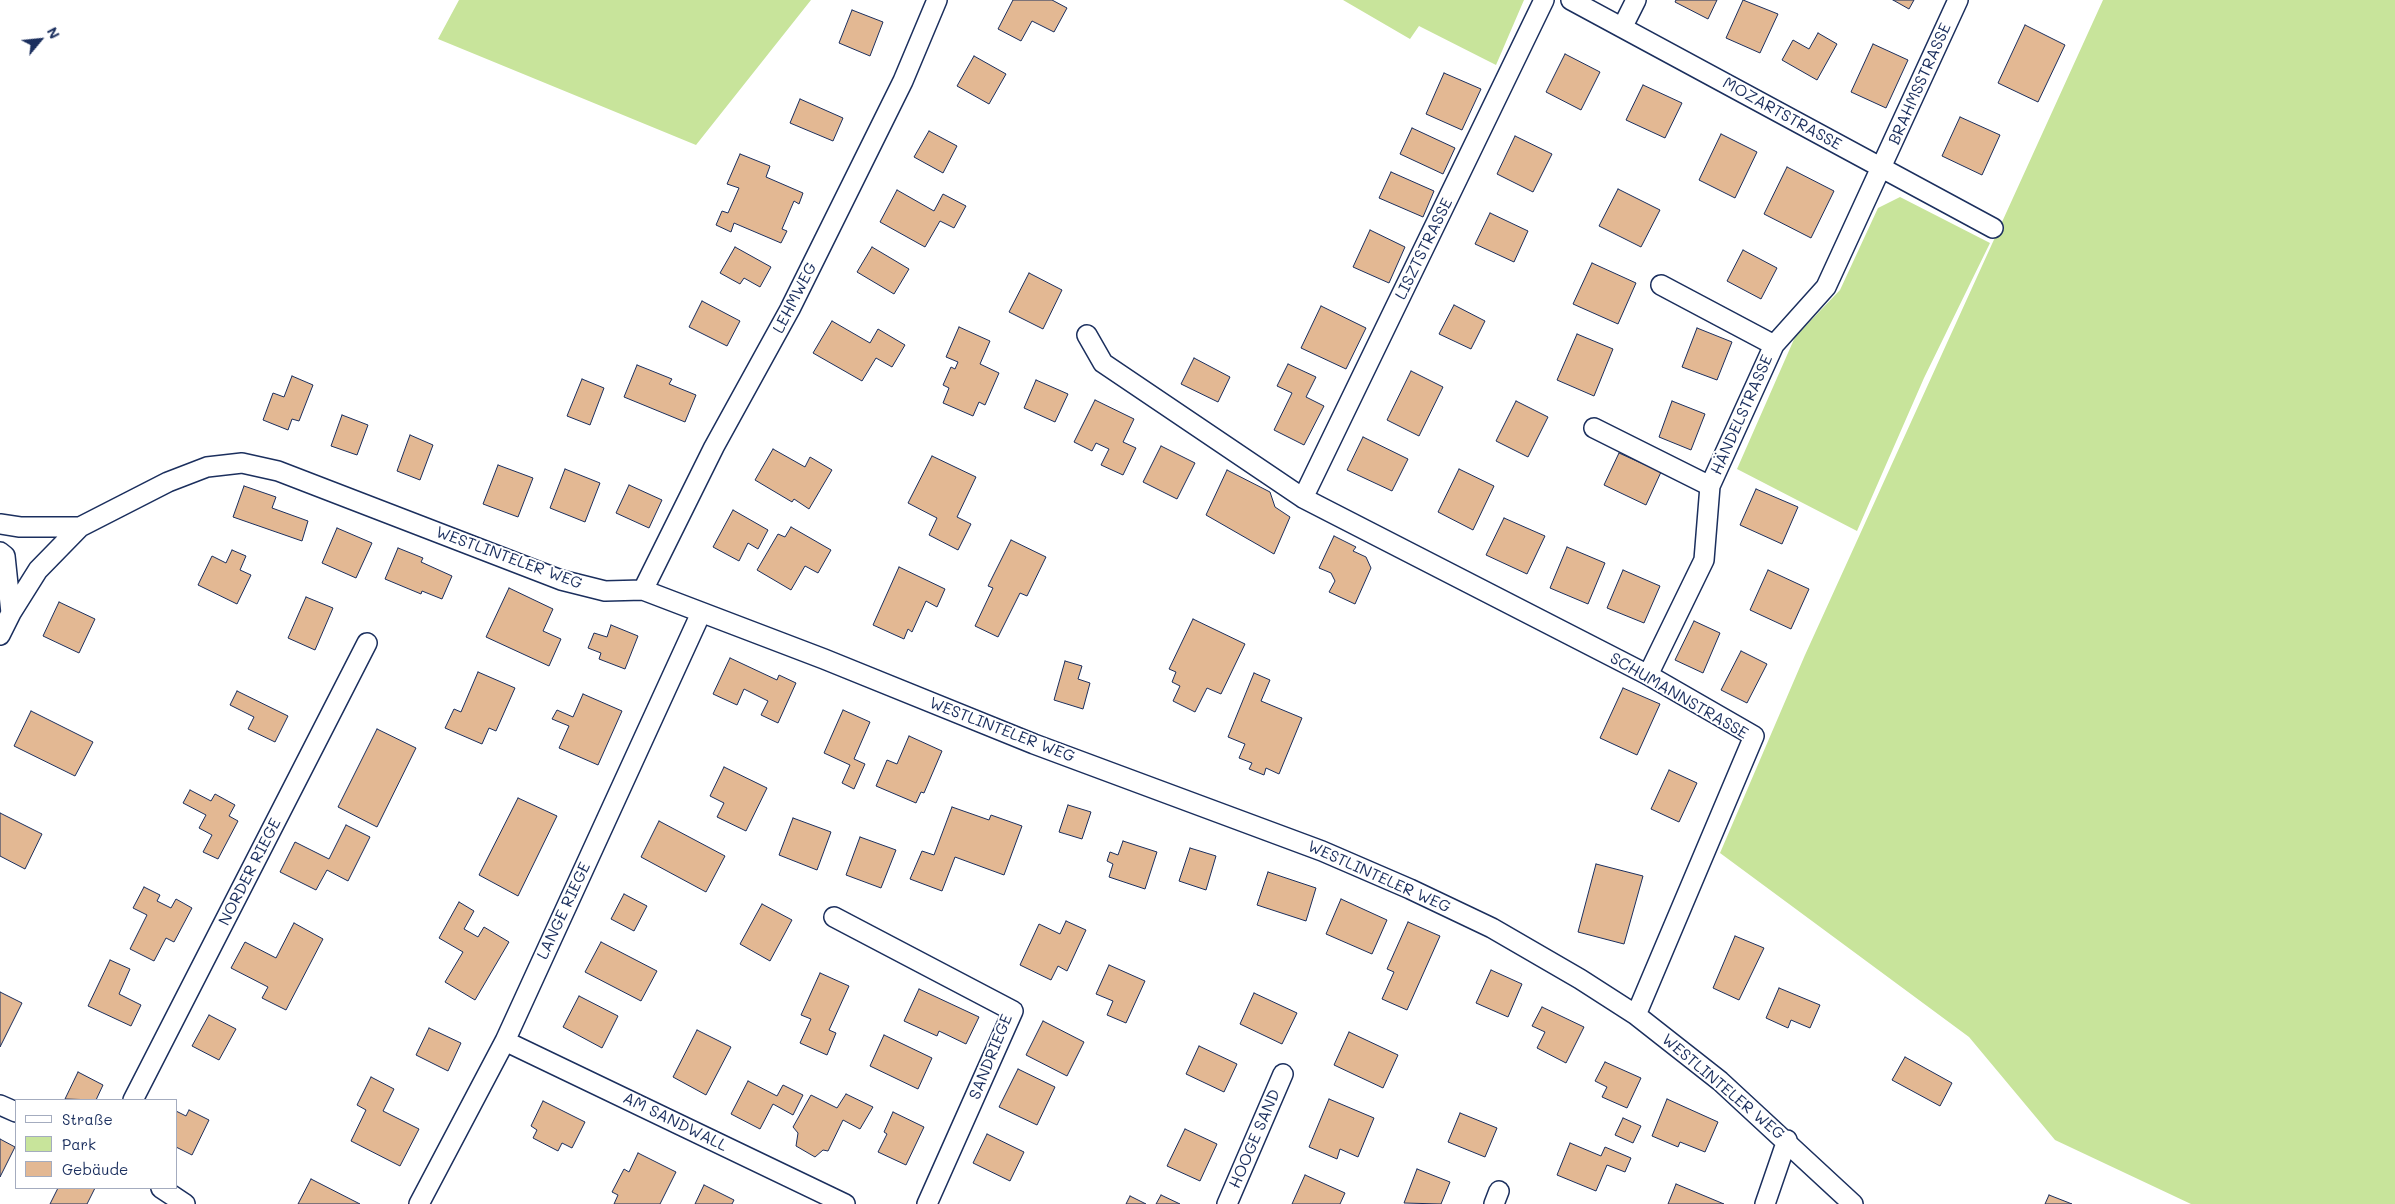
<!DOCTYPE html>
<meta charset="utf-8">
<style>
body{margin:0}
#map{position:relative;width:2395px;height:1204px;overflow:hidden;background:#fff;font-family:Mali,sans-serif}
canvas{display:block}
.legend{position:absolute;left:15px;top:1099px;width:162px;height:90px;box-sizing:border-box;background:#fff;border:1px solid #a4acbf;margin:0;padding:6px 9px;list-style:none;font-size:15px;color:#1b2f5e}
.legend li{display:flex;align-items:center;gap:10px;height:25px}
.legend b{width:25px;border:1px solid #a4acbf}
.north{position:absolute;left:15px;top:15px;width:50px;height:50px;-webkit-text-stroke:4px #fff;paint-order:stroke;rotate:62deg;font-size:14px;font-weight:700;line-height:20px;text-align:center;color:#1b2f5e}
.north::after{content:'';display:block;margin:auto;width:18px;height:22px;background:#1b2f5e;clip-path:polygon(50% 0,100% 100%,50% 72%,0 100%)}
</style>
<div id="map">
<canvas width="2395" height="1204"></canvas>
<ul class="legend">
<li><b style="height:6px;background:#fff"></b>Straße</li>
<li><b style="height:14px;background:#c8e49b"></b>Park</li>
<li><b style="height:14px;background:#e3b893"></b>Gebäude</li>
</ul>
<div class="north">N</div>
</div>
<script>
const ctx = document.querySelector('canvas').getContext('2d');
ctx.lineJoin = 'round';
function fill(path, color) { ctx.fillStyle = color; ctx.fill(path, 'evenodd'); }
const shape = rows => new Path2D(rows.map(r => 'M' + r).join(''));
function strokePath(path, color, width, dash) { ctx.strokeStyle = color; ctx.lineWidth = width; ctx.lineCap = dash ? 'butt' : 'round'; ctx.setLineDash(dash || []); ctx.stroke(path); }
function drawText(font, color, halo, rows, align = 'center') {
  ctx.font = font + ' Mali,sans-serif'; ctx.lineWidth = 4; ctx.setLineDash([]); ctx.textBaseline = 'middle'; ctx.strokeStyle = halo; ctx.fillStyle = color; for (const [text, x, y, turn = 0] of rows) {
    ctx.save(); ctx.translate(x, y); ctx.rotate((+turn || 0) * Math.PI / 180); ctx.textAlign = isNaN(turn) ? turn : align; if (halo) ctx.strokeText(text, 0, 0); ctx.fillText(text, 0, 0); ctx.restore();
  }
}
fill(shape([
 [459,0,811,0,696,145,438,39],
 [1343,0,1524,0,1496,65,1419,26,1410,39],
 [2103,0,2395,0,2395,1204,2191,1204,2055,1140,1969,1037,1720,853,1805,655],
 [1900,197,1990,243,1924,378,1857,531,1737,469,1795,337,1840,290,1878,208]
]), '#c8e49b');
const building = shape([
 [1013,0,1052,0,1067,8,1054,32,1032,21,1021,41,998,29,1013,0],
 [1676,0,1717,0,1708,19,1675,2,1676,0],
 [1743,0,1778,14,1760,53,1726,38,1743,0],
 [1893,0,1914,0,1909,9,1893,0],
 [852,10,883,22,870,56,839,43,852,10],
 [2025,25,2065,45,2038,102,1998,83,2025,25],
 [1818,33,1837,44,1817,80,1782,60,1793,40,1809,49,1818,33],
 [1873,44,1908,60,1886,108,1851,92,1873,44],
 [1565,54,1600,72,1581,110,1546,92,1565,54],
 [974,56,1006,74,989,104,957,86,974,56],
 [1444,73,1481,89,1462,130,1426,114,1444,73],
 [1643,85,1682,103,1665,138,1626,120,1643,85],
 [800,99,843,118,833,141,790,123,800,99],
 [1960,117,2000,135,1982,175,1942,156,1960,117],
 [1412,128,1455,148,1443,174,1400,154,1412,128],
 [929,131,957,146,943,173,914,157,929,131],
 [1721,134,1757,152,1735,198,1699,180,1721,134],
 [1515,136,1552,154,1533,192,1497,174,1515,136],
 [740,154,770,166,766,177,803,193,799,204,794,201,782,229,787,231,781,243,734,223,731,232,716,225,722,211,728,213,739,188,727,184,740,154],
 [1787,167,1834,191,1811,238,1764,214,1787,167],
 [1391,172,1434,191,1423,217,1379,198,1391,172],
 [1618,189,1660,210,1641,247,1599,226,1618,189],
 [897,190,934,211,943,194,966,206,954,228,940,221,925,247,880,222,897,190],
 [1490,213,1528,231,1514,262,1475,244,1490,213],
 [1370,230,1405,247,1389,283,1353,267,1370,230],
 [735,247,771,267,760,287,744,278,740,284,720,273,735,247],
 [872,247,909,269,894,294,857,272,872,247],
 [1743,250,1777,268,1761,299,1727,281,1743,250],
 [1592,263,1636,283,1618,324,1573,304,1592,263],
 [1029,273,1062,290,1043,329,1009,312,1029,273],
 [702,301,740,321,727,346,689,327,702,301],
 [1454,305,1485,321,1471,349,1439,334,1454,305],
 [1321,306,1366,328,1346,369,1301,348,1321,306],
 [832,321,870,343,878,329,905,345,892,367,876,358,862,381,813,353,832,321],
 [959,327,990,341,980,364,999,373,985,405,979,402,973,416,943,403,949,388,943,385,951,367,955,369,958,362,946,357,959,327],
 [1697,328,1732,342,1717,380,1682,367,1697,328],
 [1577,334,1613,349,1594,396,1557,380,1577,334],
 [1194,358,1230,377,1218,402,1181,384,1194,358],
 [1288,364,1316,377,1306,397,1324,406,1304,445,1274,430,1292,393,1277,386,1288,364],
 [637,365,672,379,669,384,696,395,685,422,624,397,637,365],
 [1411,371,1443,387,1419,436,1387,420,1411,371],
 [292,376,313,385,299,421,292,419,288,430,263,420,273,393,284,397,292,376],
 [582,379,604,388,590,425,567,416,582,379],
 [1036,380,1068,394,1055,422,1024,408,1036,380],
 [1095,400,1134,419,1123,442,1136,448,1123,475,1101,465,1109,449,1096,443,1092,451,1074,442,1095,400],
 [1516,401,1548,417,1528,457,1496,441,1516,401],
 [1672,401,1705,414,1691,450,1659,437,1672,401],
 [342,415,368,425,357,455,331,446,342,415],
 [410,435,433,445,420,480,397,471,410,435],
 [1363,437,1408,459,1392,491,1347,470,1363,437],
 [1161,446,1195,463,1177,499,1143,482,1161,446],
 [773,449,805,467,810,457,832,470,809,509,794,499,792,502,755,480,773,449],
 [1619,453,1661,472,1646,505,1604,485,1619,453],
 [932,456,976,477,957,517,971,524,958,550,929,535,937,518,908,503,932,456],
 [498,465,533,478,518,517,483,504,498,465],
 [565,469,600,483,585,522,550,508,565,469],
 [1459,469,1494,486,1473,530,1438,512,1459,469],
 [1227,470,1270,492,1275,507,1290,517,1274,554,1206,515,1227,470],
 [629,485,662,500,649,528,616,513,629,485],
 [244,486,276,497,272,508,308,521,302,541,233,517,244,486],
 [1756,489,1798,507,1782,544,1740,525,1756,489],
 [733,510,768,530,758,549,748,543,739,561,713,547,733,510],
 [1504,518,1545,536,1527,574,1486,555,1504,518],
 [791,527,831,550,818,573,805,566,791,590,757,570,778,534,785,537,791,527],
 [337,528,372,543,356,578,322,563,337,528],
 [1334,536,1356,547,1353,551,1366,557,1371,568,1355,604,1329,592,1335,581,1331,573,1319,568,1334,536],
 [1011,540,1046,557,1027,596,1020,593,998,637,975,626,993,588,988,586,1011,540],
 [1567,547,1605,563,1588,604,1550,588,1567,547],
 [398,548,423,558,421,562,452,576,442,599,422,591,421,594,385,579,398,548],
 [232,550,246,556,240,570,251,575,237,604,198,585,212,556,226,563,232,550],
 [899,567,945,589,937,607,926,601,912,632,908,629,904,639,873,625,899,567],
 [1623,570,1660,586,1644,623,1607,608,1623,570],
 [1768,570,1809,589,1791,629,1750,610,1768,570],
 [509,588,553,609,543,631,561,639,549,666,486,637,509,588],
 [306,597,333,608,315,650,288,638,306,597],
 [59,602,95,619,79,653,43,636,59,602],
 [1193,619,1245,644,1221,694,1207,688,1195,712,1173,701,1180,686,1172,682,1176,672,1169,669,1193,619],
 [1694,621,1720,633,1703,673,1675,660,1694,621],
 [611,625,638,636,625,669,599,659,601,653,588,648,594,633,607,637,611,625],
 [1741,651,1767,664,1747,703,1721,690,1741,651],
 [730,658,777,680,779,675,796,683,778,723,761,715,768,701,744,689,737,705,713,694,730,658],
 [1065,661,1082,666,1078,679,1090,683,1083,709,1054,700,1065,661],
 [478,672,515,688,496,731,489,728,482,744,445,728,454,709,461,712,478,672],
 [1254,673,1270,680,1261,701,1302,718,1279,774,1266,768,1264,775,1249,769,1252,763,1239,758,1245,744,1228,737,1254,673],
 [1623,688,1660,704,1637,755,1600,738,1623,688],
 [237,691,288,716,275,742,248,729,254,717,230,705,237,691],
 [583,694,622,711,598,765,559,748,569,726,552,719,557,710,573,717,583,694],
 [843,710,870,722,854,759,865,764,854,789,842,783,850,765,824,753,843,710],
 [31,711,93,742,75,776,14,746,31,711],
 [377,729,416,748,377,827,338,807,377,729],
 [909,736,942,751,924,793,921,792,916,803,876,786,887,760,897,764,909,736],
 [724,767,767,788,746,831,717,817,724,803,710,796,724,767],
 [1669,770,1697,783,1679,822,1651,809,1669,770],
 [190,790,211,801,215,794,235,805,229,816,238,821,218,859,203,852,212,835,199,828,206,815,183,803,190,790],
 [518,798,557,816,518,896,479,875,518,798],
 [1068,805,1091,812,1082,839,1059,832,1068,805],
 [952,807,989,820,991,815,1022,826,1004,875,955,857,942,891,910,879,922,851,934,855,952,807],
 [0,813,42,834,25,869,0,856,0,813],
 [793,818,831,832,817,870,779,855,793,818],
 [659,821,725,856,706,892,641,857,659,821],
 [346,825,370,837,348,881,327,870,316,890,280,872,295,842,329,859,346,825],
 [860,837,896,850,881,888,846,875,860,837],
 [1123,841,1157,852,1145,889,1109,877,1113,864,1107,861,1110,852,1118,855,1123,841],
 [1190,848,1216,856,1206,890,1179,881,1190,848],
 [1596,864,1643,876,1624,944,1578,932,1596,864],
 [1268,872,1316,888,1306,921,1257,905,1268,872],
 [144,887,160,895,157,901,171,908,176,899,192,908,174,942,166,938,154,961,130,949,147,915,133,908,144,887],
 [624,894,647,906,634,931,611,919,624,894],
 [1341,899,1387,920,1372,954,1326,934,1341,899],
 [459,902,474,911,464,929,478,937,484,927,509,942,475,1000,445,982,463,952,439,938,459,902],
 [762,904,792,920,770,961,740,944,762,904],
 [1066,921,1086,930,1067,971,1058,966,1051,980,1020,965,1039,924,1060,934,1066,921],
 [1408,922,1440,936,1407,1010,1382,999,1394,972,1387,969,1408,922],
 [294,923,323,939,286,1010,262,998,268,987,231,968,245,942,276,958,294,923],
 [1735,936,1764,948,1739,1000,1713,988,1735,936],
 [601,942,657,971,641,1001,585,972,601,942],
 [110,960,130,969,119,994,141,1005,131,1026,88,1006,110,960],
 [1109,965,1145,981,1126,1023,1107,1015,1113,1001,1096,994,1109,965],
 [1491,970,1522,984,1508,1017,1476,1003,1491,970],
 [820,973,849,986,829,1030,836,1033,827,1055,800,1043,811,1019,801,1015,820,973],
 [1779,988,1820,1005,1810,1028,1791,1020,1788,1028,1766,1018,1779,988],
 [919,989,979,1017,966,1044,939,1031,937,1036,904,1021,919,989],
 [0,992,22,1003,0,1047,0,992],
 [1254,993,1297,1013,1282,1044,1240,1024,1254,993],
 [579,996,618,1016,602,1048,563,1027,579,996],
 [1542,1007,1584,1027,1566,1063,1537,1048,1545,1032,1532,1026,1542,1007],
 [209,1015,236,1029,219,1060,192,1046,209,1015],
 [1043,1021,1084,1042,1067,1076,1026,1055,1043,1021],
 [429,1028,461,1043,448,1071,416,1055,429,1028],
 [697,1030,731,1047,706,1095,673,1077,697,1030],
 [1349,1032,1398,1055,1383,1088,1334,1065,1349,1032],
 [884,1035,932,1058,918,1089,870,1066,884,1035],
 [1199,1046,1237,1064,1224,1092,1186,1074,1199,1046],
 [1905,1057,1952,1083,1940,1106,1892,1080,1905,1057],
 [1605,1062,1641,1078,1627,1108,1602,1097,1607,1087,1595,1081,1605,1062],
 [1018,1069,1055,1087,1037,1125,999,1107,1018,1069],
 [78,1072,103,1085,96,1100,65,1099,78,1072],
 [371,1077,394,1089,383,1111,419,1129,400,1166,351,1141,366,1110,357,1105,371,1077],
 [748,1081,777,1096,783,1085,803,1095,793,1115,773,1104,760,1129,731,1114,748,1081],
 [846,1094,873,1107,860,1129,843,1120,828,1151,823,1150,815,1157,796,1146,798,1133,793,1127,811,1095,837,1108,846,1094],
 [1329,1099,1374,1118,1358,1157,1340,1149,1337,1159,1309,1147,1329,1099],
 [1667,1099,1718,1122,1705,1152,1680,1142,1678,1147,1652,1136,1667,1099],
 [543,1101,585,1122,572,1148,562,1143,558,1151,533,1138,537,1130,531,1126,543,1101],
 [189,1110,209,1120,192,1155,176,1147,176,1111,186,1116,189,1110],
 [893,1112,924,1127,906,1165,878,1152,887,1134,884,1132,893,1112],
 [1460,1113,1497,1128,1485,1157,1448,1142,1460,1113],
 [1623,1118,1641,1126,1633,1143,1615,1135,1623,1118],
 [1185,1129,1217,1144,1200,1181,1167,1166,1185,1129],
 [987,1134,1024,1152,1010,1181,973,1163,987,1134],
 [0,1139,15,1147,0,1177,0,1139],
 [1570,1143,1601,1156,1605,1147,1631,1158,1625,1172,1607,1165,1596,1191,1557,1175,1570,1143],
 [638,1153,676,1172,660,1204,614,1204,618,1195,612,1192,624,1169,629,1172,638,1153],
 [1417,1169,1450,1182,1441,1204,1404,1203,1417,1169],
 [1305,1175,1345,1193,1340,1204,1292,1204,1305,1175],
 [311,1179,360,1204,298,1204,311,1179],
 [1676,1184,1724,1204,1668,1204,1676,1184],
 [704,1185,734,1200,732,1204,695,1204,704,1185],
 [58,1188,95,1188,87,1204,50,1204,58,1188],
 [1161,1195,1180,1204,1156,1204,1161,1195],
 [2049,1195,2072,1204,2045,1204,2049,1195],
 [1130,1196,1146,1204,1126,1204,1130,1196]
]);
fill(building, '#e3b893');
strokePath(building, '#1b2f5e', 1);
const street = shape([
 [1571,0,1993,228],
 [1623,26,1636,0],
 [1661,285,1774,345],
 [1087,335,1103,363,1303,498,1648,675,1754,736,1636,1015],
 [1594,428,1710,486],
 [1303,498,1544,0],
 [0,524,20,527,80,527],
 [0,552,5,556,11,613],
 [643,590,714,447,790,309,903,81,937,0],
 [0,635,11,613,38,570,80,527,168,482,207,467,242,463,278,471,561,580,605,591,643,590,824,659,1034,744,1322,851,1410,889,1492,928,1580,979,1636,1015,1720,1081,1853,1204],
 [1648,675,1704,560,1710,486,1774,345,1826,287,1958,0],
 [834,917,1013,1011,927,1204],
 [505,1041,845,1204],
 [133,1100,367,643],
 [0,1105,16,1112],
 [161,1188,185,1204],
 [419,1204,505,1041,701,613],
 [1227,1204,1283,1074],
 [1494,1204,1499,1191],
 [1765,1204,1787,1140]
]);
strokePath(street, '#1b2f5e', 22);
strokePath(street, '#fff', 19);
drawText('16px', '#1b2f5e', '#fff', [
 ["BRAHMSSTRASSE",1920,84,-66],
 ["MOZARTSTRASSE",1782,114,29],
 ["LISZTSTRASSE",1424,249,-64],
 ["LEHMWEG",795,298,-63],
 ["HÄNDELSTRASSE",1742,415,-66],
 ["WESTLINTELER WEG",509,558,20],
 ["SCHUMANNSTRASSE",1679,696,30],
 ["WESTLINTELER WEG",1002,730,21],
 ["NORDER RIEGE",250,872,-63],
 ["WESTLINTELER WEG",1379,877,24],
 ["LANGE RIEGE",564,911,-65],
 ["SANDRIEGE",991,1057,-68],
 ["WESTLINTELER WEG",1723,1087,40],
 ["AM SANDWALL",675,1122,26],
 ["HOOGE SAND",1255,1139,-67]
]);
</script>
